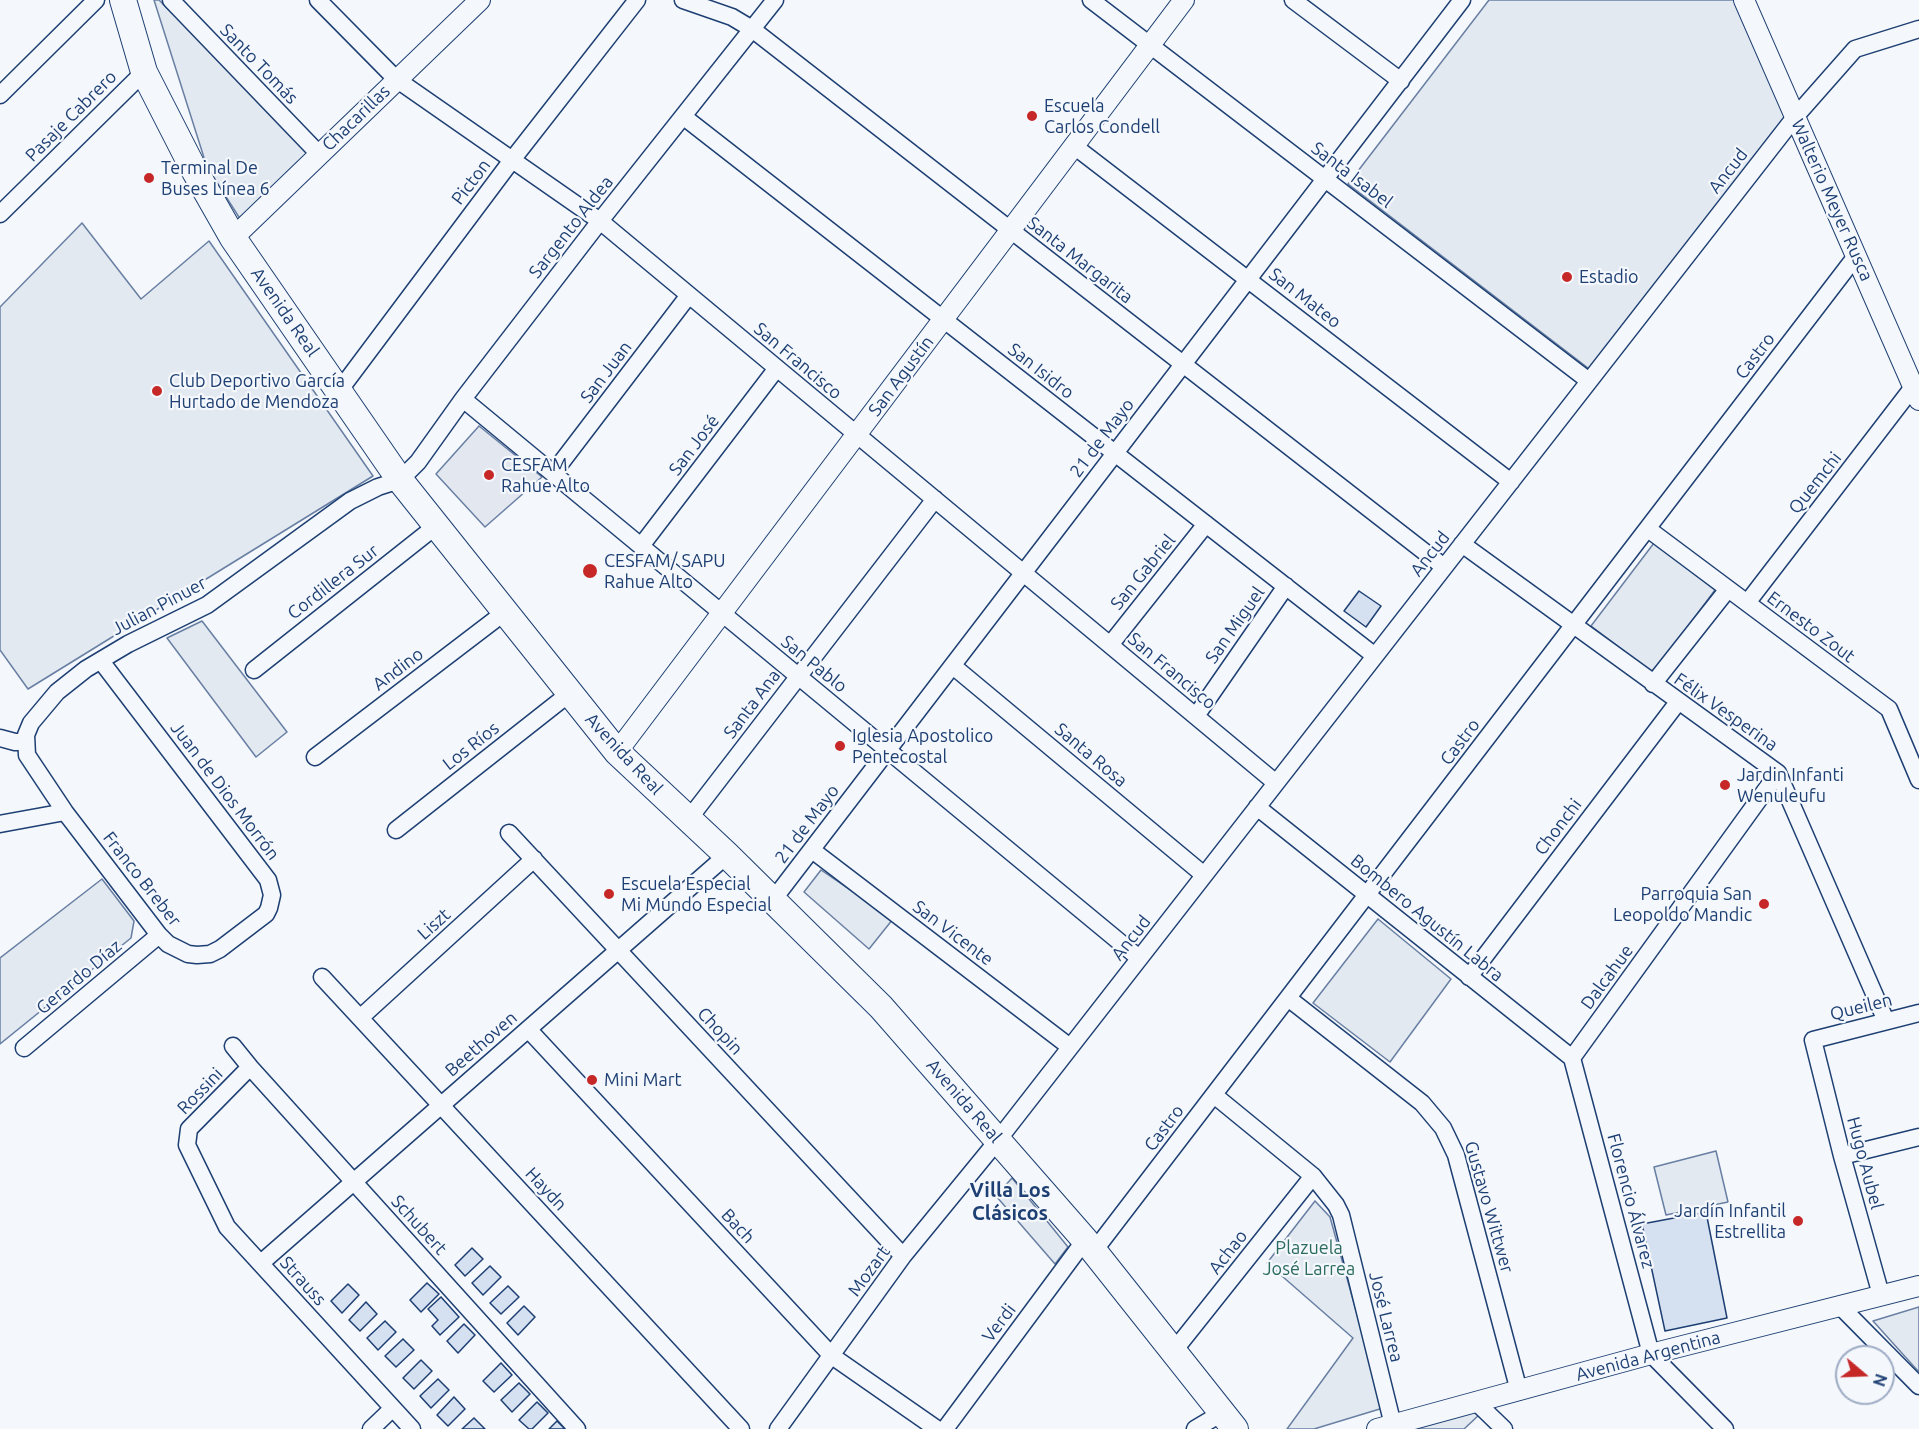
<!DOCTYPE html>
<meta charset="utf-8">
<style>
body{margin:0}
#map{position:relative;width:1919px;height:1429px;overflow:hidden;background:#f4f7fb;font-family:Ubuntu,sans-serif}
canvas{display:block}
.north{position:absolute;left:1835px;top:1345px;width:60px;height:60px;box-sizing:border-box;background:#f4f7fb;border:2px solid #9eadc5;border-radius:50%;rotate:109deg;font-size:16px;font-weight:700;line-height:24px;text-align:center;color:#1d3f73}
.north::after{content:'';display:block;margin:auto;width:21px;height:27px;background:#c62828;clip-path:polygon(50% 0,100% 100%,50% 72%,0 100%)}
</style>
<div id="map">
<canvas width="1919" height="1429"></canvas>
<div class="north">N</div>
</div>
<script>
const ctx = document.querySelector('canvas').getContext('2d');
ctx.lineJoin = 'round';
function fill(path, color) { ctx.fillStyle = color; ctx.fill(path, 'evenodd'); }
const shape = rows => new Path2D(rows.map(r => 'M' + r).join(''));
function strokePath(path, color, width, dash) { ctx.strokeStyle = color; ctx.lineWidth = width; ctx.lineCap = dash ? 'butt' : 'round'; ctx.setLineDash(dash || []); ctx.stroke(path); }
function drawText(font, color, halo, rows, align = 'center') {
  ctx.font = font + ' Ubuntu,sans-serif'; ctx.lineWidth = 4.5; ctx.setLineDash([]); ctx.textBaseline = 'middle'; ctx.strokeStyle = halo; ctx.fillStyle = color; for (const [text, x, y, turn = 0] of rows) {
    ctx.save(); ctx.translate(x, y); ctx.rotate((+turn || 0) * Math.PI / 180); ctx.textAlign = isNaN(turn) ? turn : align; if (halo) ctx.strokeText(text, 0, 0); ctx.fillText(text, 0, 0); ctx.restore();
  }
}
const green = shape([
 [154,0,159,0,315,156,244,225,207,167,154,0],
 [1489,0,1742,0,1792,111,1592,371,1348,184,1489,0],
 [82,223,141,299,209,241,373,476,28,689,0,650,0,307,82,223],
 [1654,543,1715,590,1653,673,1591,626,1654,543],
 [202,621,287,732,256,757,167,638,202,621],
 [821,870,893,919,869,949,804,892,821,870],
 [102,879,134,921,131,938,0,1044,0,958,102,879],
 [1378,919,1451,979,1390,1062,1313,1003,1378,919],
 [1716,1151,1728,1202,1666,1215,1654,1167,1716,1151],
 [1012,1178,1068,1247,1055,1264,996,1196,1012,1178],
 [1315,1201,1330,1217,1383,1408,1314,1429,1287,1429,1353,1338,1267,1263,1315,1201],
 [1919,1307,1919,1372,1873,1321,1919,1307],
 [1477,1410,1480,1414,1464,1429,1411,1429,1477,1410]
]);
fill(green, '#e3e9f0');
strokePath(green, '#687fa3', 1.5);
const parking = shape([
 [479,426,542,477,485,527,436,474,479,426]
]);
fill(parking, '#e3e8f0');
strokePath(parking, '#687fa3', 1.5);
const building = shape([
 [1359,591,1381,606,1366,627,1344,611,1359,591],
 [1706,1212,1727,1318,1665,1331,1642,1224,1706,1212],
 [472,1248,483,1259,465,1276,455,1265,472,1248],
 [490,1266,501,1277,483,1295,472,1283,490,1266],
 [427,1283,439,1294,421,1312,410,1300,427,1283],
 [348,1284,359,1295,342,1313,331,1301,348,1284],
 [508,1286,519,1297,501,1314,490,1303,508,1286],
 [441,1297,459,1317,440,1335,432,1326,438,1320,428,1309,441,1297],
 [366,1302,377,1314,360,1331,349,1320,366,1302],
 [524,1306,535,1317,518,1335,507,1323,524,1306],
 [385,1321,396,1332,378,1350,367,1338,385,1321],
 [464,1324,475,1335,458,1353,447,1341,464,1324],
 [403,1339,414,1350,396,1367,385,1356,403,1339],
 [421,1360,432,1371,414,1389,403,1378,421,1360],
 [501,1363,512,1375,494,1392,483,1381,501,1363],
 [438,1379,449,1390,431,1408,420,1396,438,1379],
 [519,1383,530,1394,512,1412,501,1400,519,1383],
 [454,1397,465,1409,448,1426,437,1415,454,1397],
 [537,1402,548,1413,532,1429,529,1429,519,1420,537,1402],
 [474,1418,485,1429,462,1429,474,1418],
 [557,1421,565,1429,549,1429,557,1421]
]);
fill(building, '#d5e0f0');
strokePath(building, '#1d3f73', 1.5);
const minor = shape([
 [171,0,319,154],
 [318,0,396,79,600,221,1276,783],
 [683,0,732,17,752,29,1444,567],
 [1091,0,1589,381],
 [1293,0,1401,81],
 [0,95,96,0],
 [684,117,1375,656],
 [1074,146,1511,482],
 [0,214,144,72],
 [339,391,512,160,637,0],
 [463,399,1139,958],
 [554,472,689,295],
 [1648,529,1889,709,1919,780],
 [1462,544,1778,773,1886,1021],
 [641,546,777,368],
 [1747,603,1913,387],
 [1110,645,1206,524],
 [101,661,268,880,272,895,269,908,266,914,220,949,210,954,197,955,188,954,168,944,159,935,65,812,27,755,26,735,31,723,57,692,86,669,128,644,207,605,350,501,378,487,400,480,418,462,463,399,600,221,775,0],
 [953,666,1204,875],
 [254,670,436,526],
 [1653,684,1728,589],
 [1196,716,1286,586],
 [0,738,15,742,25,742],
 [315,757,505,612],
 [1257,807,1572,1058],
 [688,820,935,499],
 [0,824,65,812],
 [396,830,570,693],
 [509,833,903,1256],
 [812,850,1070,1047],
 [773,900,1462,0],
 [322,977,741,1429],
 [1469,977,1678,702],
 [1288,998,1422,1103,1443,1128,1456,1155,1519,1391],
 [360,1018,534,859],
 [528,1029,832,1356,937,1429],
 [233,1046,250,1067,577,1429],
 [24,1048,159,935],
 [1572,1058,1651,1354,1725,1429],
 [1572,1058,1778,773],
 [250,1067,189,1129,187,1145,227,1227,412,1429],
 [1214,1095,1313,1176,1336,1205,1341,1215,1393,1425],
 [1842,1156,1919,1137],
 [1094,1251,1856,256],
 [261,1263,727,855],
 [1881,1295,1842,1156,1813,1040,1919,1013],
 [1840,1306,1919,1386],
 [1173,1352,1313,1176],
 [1475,1401,1504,1429],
 [371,1429,393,1408],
 [778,1429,903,1256,998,1140,1795,117,1855,49,1919,29],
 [945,1429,1085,1240],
 [1195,1429,1222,1413]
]);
const tertiary = shape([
 [1744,0,1919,400],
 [233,238,480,0],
 [617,752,1184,0],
 [1377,1429,1651,1354,1919,1286]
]);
const primary = shape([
 [123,0,144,72,192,166,233,238,400,480,617,752,727,855,881,1007,1085,1240,1235,1429]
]);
strokePath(minor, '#1d3f73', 19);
strokePath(tertiary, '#1d3f73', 22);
strokePath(primary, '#1d3f73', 28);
strokePath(minor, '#f4f7fb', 16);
strokePath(tertiary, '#f4f7fb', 20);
strokePath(primary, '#f4f7fb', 26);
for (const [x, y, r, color] of [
 [1032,116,6,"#c62828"],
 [149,178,6,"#c62828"],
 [1567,277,6,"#c62828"],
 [157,391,6,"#c62828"],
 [489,475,6,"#c62828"],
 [590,571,8,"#c62828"],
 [840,746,6,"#c62828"],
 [1725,785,6,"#c62828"],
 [609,894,6,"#c62828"],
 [1764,904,6,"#c62828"],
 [592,1080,6,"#c62828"],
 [1798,1221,6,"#c62828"]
]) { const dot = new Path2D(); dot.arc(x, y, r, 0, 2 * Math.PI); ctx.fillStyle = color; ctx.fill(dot); strokePath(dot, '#f4f7fb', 2); }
drawText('18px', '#1d3f73', '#f4f7fb', [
 ["Santo Tomás",259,64,46],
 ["Pasaje Cabrero",71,116,-45],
 ["Chacarillas",356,118,-44],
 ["Ancud",1728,171,-52],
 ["Santa Isabel",1352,175,37],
 ["Picton",471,182,-53],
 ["Walterio Meyer Rusca",1832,200,66],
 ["Sargento Aldea",571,227,-52],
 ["Santa Margarita",1080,260,38],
 ["San Mateo",1305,298,38],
 ["Avenida Real",285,312,55],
 ["Castro",1755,356,-53],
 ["San Francisco",798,361,40],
 ["San Isidro",1041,371,38],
 ["San Juan",606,372,-53],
 ["San Agustín",901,376,-53],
 ["21 de Mayo",1102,438,-53],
 ["San José",694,445,-53],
 ["Quemchi",1815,483,-52],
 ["Ancud",1430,554,-52],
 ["San Gabriel",1143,572,-51],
 ["Cordillera Sur",333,582,-38],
 ["Julian Pinuer",159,606,-28],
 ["San Miguel",1235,625,-55],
 ["Ernesto Zout",1811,627,37],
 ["San Pablo",814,664,39],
 ["Andino",398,669,-37],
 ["San Francisco",1172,671,40],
 ["Santa Ana",752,704,-53],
 ["Félix Vesperina",1726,712,35],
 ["Castro",1460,742,-53],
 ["Los Ríos",471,746,-38],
 ["Avenida Real",624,754,47],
 ["Santa Rosa",1091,755,40],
 ["Juan de Dios Morrón",225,791,53],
 ["21 de Mayo",807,824,-53],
 ["Chonchi",1558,827,-53],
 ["Franco Breber",142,879,52],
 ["Bombero Agustín Labra",1427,918,39],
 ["Liszt",434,924,-42],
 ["San Vicente",953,933,37],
 ["Ancud",1131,938,-52],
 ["Gerardo Díaz",79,977,-40],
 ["Dalcahue",1607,977,-54],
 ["Queilen",1861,1007,-14],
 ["Chopin",720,1031,47],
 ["Beethoven",481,1044,-41],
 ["Rossini",200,1091,-46],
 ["Avenida Real",964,1101,49],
 ["Castro",1164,1128,-53],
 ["Hugo Aubel",1865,1163,75],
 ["Haydn",546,1189,47],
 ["Florencio Álvarez",1631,1201,75],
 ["Gustavo Wittwer",1489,1207,74],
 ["Schubert",419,1225,48],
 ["Bach",738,1226,47],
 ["Achao",1228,1252,-52],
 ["Mozart",869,1271,-54],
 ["Strauss",303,1281,48],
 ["José Larrea",1386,1317,76],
 ["Verdi",999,1323,-53],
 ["Avenida Argentina",1648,1356,-15]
]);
drawText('18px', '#1d3f73', '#f4f7fb', [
 ["Escuela",1044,106],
 ["Carlos Condell",1044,127],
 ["Terminal De",161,168],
 ["Buses Línea 6",161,189],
 ["Estadio",1579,277],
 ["Club Deportivo García",169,381],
 ["Hurtado de Mendoza",169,402],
 ["CESFAM",501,465],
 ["Rahue Alto",501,486],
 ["CESFAM/ SAPU",604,561],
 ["Rahue Alto",604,582],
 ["Iglesia Apostolico",852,736],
 ["Pentecostal",852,757],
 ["Jardin Infanti",1737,775],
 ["Wenuleufu",1737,796],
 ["Escuela Especial",621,884],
 ["Mi Mundo Especial",621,905],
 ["Parroquia San",1752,894,"right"],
 ["Leopoldo Mandic",1752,915,"right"],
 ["Mini Mart",604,1080],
 ["Jardín Infantil",1786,1211,"right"],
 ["Estrellita",1786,1232,"right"]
], 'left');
drawText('18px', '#2c6c60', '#f4f7fb', [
 ["Plazuela",1309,1248],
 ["José Larrea",1309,1269]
]);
drawText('bold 20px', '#1d3f73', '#f4f7fb', [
 ["Villa Los",1010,1190],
 ["Clásicos",1010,1213]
]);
</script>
